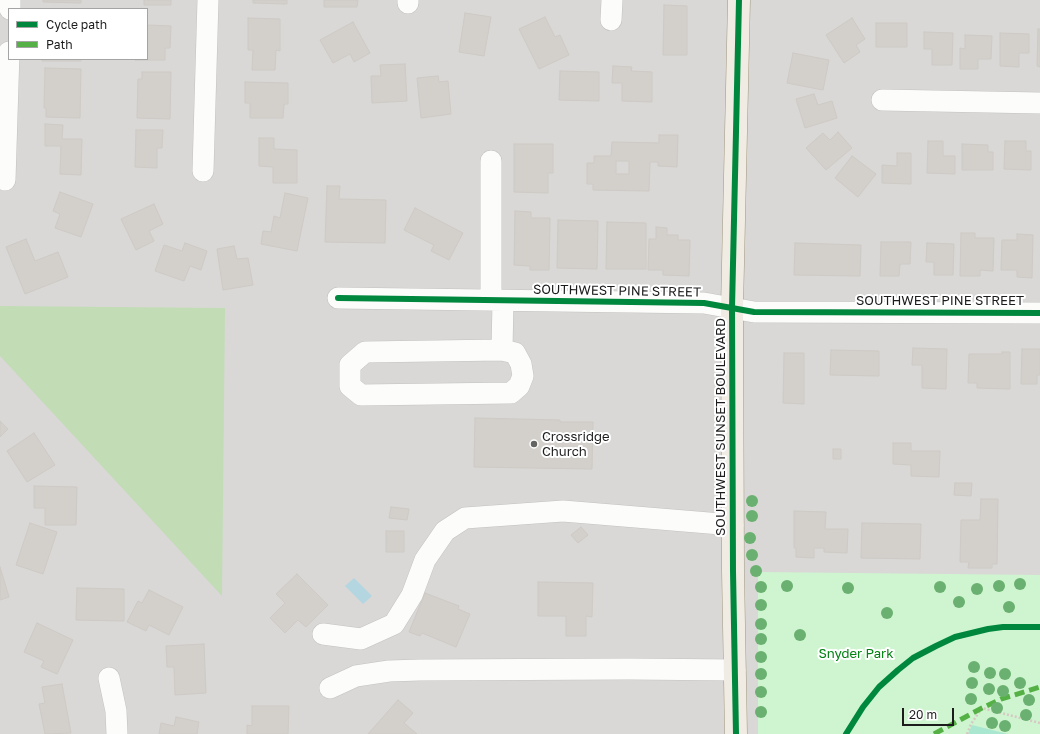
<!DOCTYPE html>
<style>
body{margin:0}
#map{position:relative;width:1040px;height:734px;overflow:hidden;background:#eae9e4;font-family:"Golos Text",sans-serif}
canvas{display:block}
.legend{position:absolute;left:8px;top:8px;width:140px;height:52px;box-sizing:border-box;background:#fff;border:1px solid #a4a4a4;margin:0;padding:5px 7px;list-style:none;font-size:12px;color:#1c1c1c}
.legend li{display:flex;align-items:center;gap:8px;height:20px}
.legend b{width:20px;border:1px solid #a4a4a4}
.scale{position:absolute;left:902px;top:708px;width:52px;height:18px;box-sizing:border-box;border:2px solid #1c1c1c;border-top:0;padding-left:5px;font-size:12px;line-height:14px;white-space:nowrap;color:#1c1c1c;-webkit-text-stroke:3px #fff;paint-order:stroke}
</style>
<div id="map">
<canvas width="1040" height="734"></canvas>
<ul class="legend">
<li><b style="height:5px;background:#00873e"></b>Cycle path</li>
<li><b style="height:5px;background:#55b145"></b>Path</li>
</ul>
<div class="scale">20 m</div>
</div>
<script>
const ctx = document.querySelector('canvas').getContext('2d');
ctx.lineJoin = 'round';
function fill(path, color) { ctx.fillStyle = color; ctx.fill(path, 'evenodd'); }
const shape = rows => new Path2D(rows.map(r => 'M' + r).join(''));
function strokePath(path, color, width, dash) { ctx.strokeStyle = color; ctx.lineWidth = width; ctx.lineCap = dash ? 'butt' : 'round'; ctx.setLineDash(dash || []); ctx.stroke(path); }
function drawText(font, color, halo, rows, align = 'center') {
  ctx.font = font + ' "Golos Text",sans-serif'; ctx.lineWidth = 4; ctx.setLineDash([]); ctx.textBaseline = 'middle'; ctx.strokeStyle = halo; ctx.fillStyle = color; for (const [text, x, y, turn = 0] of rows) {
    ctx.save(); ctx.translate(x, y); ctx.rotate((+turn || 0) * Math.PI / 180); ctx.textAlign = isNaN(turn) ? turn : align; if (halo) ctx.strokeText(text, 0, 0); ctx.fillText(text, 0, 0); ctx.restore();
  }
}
fill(shape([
 [0,0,1040,0,1040,734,0,734],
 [9,9,147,9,147,59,9,59]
]), '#d9d8d6');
fill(shape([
 [0,306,225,308,222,596,0,356]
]), '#c2dcb6');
fill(shape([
 [758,572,1040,575,1040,734,758,734]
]), '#cef5d0');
fill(shape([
 [972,725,1008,734,968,734]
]), '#aae7d0');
fill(shape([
 [354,578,372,596,363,604,345,586]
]), '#b3d6e1');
const building = shape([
 [43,0,81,0,81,3,43,2,43,0],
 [144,0,171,0,171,5,144,5,144,0],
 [253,0,287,0,287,4,253,3,253,0],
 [324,0,358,0,357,7,324,7,324,0],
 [664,5,687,6,687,55,663,55,664,5],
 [465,13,491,17,484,56,459,52,465,13],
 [545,17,555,37,560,35,569,55,539,69,519,29,545,17],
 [248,18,280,19,280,51,276,50,275,70,252,70,253,50,248,50,248,18],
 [852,18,865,39,856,45,860,52,844,63,826,35,852,18],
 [353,22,370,53,354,62,350,54,333,63,320,40,353,22],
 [876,23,907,23,907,47,876,47,876,23],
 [147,25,171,26,170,48,165,48,165,60,135,60,147,59,147,25],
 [1038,29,1040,29,1040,67,1037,66,1038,29],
 [924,32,953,33,952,65,932,65,932,49,924,49,924,32],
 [1000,33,1029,34,1029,53,1019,53,1019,67,1000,66,1000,33],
 [965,35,992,36,991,59,978,59,978,69,960,69,960,48,965,49,965,35],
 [793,53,829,60,823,90,787,83,793,53],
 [42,59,81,59,81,61,42,61,42,59],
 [405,64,407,101,372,103,371,76,381,76,380,65,405,64],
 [613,66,632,67,631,71,652,72,652,102,622,101,622,83,612,83,613,66],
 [45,68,81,69,80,118,46,117,46,108,44,108,45,68],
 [560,71,599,72,599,101,559,100,560,71],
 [142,72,171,72,170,119,137,118,138,79,142,79,142,72],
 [438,76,439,82,448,81,451,114,421,118,417,78,438,76],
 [245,82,288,83,288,104,284,104,283,118,250,118,250,103,245,103,245,82],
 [814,94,818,105,832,101,837,118,805,128,796,99,814,94],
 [45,124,63,125,62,139,82,139,81,175,60,174,61,146,45,146,45,124],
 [136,130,163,130,162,148,157,148,157,168,135,167,136,130],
 [838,132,852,148,826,170,806,148,823,133,830,140,838,132],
 [659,135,678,135,677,167,658,166,658,162,650,162,649,191,593,190,593,184,587,184,587,163,594,163,594,156,611,156,612,142,659,143,659,135],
 [616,161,629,161,629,174,616,174,616,161],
 [259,138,274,138,274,149,297,150,297,183,273,183,273,167,259,166,259,138],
 [928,141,943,141,943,156,955,156,955,174,927,173,928,141],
 [1005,141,1026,141,1026,151,1031,151,1031,170,1004,169,1005,141],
 [514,144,553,144,553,173,548,173,548,193,514,192,514,144],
 [962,144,988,145,988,152,993,152,993,170,962,170,962,144],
 [897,153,911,153,911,184,882,183,882,165,897,166,897,153],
 [852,156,876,174,858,197,835,178,852,156],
 [327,186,340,186,339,199,386,200,385,243,325,242,327,186],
 [60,192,93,204,81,237,55,228,60,214,53,211,60,192],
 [285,193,308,198,297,251,261,244,263,231,271,232,274,216,280,218,285,193],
 [154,204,163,224,149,231,154,241,136,250,121,219,154,204],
 [415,208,463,233,449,260,431,251,434,245,404,230,415,208],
 [515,211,531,212,531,218,550,218,549,270,530,270,530,266,514,265,515,211],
 [558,220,598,221,597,269,557,268,558,220],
 [607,222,646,223,646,269,606,269,607,222],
 [656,227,667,228,667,235,678,235,678,240,690,240,689,276,663,275,663,270,648,270,649,239,656,239,656,227],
 [961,233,975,233,975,238,994,238,993,271,980,270,980,276,960,276,961,233],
 [1017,234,1033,235,1032,278,1017,277,1017,270,1001,270,1002,240,1017,240,1017,234],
 [26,239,35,261,58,252,68,277,25,294,6,247,26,239],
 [881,242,911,242,910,264,900,264,899,276,880,276,881,242],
 [185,243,207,251,201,270,190,266,184,281,155,271,164,245,182,251,185,243],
 [795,243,861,245,860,276,794,275,795,243],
 [927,243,954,244,953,275,934,275,934,262,926,262,927,243],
 [234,246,237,259,248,258,253,285,223,290,217,249,234,246],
 [913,348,947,349,946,389,922,388,922,365,912,365,913,348],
 [1022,349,1040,349,1040,375,1037,375,1037,384,1021,384,1022,349],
 [831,350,879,351,879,376,830,375,831,350],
 [1002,352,1010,352,1010,389,977,388,977,383,968,383,969,354,1002,354,1002,352],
 [784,353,804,353,804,404,783,403,784,353],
 [475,418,560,420,560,422,593,422,592,469,474,467,475,418],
 [0,421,8,429,0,437,0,421],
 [34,433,55,465,27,482,7,451,34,433],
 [893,443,911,443,911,451,940,451,939,477,911,476,911,465,893,464,893,443],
 [833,449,841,449,841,459,833,459,833,449],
 [955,483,972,483,971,496,954,495,955,483],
 [34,486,77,487,76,525,45,525,45,508,34,508,34,486],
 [981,499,998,499,997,564,992,564,992,568,968,568,969,562,960,562,961,520,980,520,981,499],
 [391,507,409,509,407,520,389,518,391,507],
 [794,511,826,512,825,529,848,529,847,553,824,552,824,548,814,548,814,558,796,557,796,548,794,548,794,511],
 [30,523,57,532,43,574,16,565,30,523],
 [862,523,921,524,920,559,861,558,862,523],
 [581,527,588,535,578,543,571,535,581,527],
 [386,531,404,531,404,552,386,552,386,531],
 [0,567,9,597,0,600,0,567],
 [297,574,328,605,306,627,298,620,285,633,270,618,285,603,276,594,297,574],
 [538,582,593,583,592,617,586,616,586,636,566,636,566,616,538,616,538,582],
 [77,588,124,589,124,621,76,620,77,588],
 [149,590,183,607,169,635,149,625,146,631,127,622,138,601,142,603,149,590],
 [425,593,459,606,458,609,470,614,456,647,422,633,420,636,409,632,425,593],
 [37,623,73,640,57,674,41,667,44,661,24,652,37,623],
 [204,644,206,693,175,695,174,667,167,667,166,646,204,644],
 [62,684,71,733,45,734,39,704,45,703,42,687,62,684],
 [398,700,413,713,404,723,417,734,368,734,398,700],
 [252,706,289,706,288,734,247,734,247,725,252,726,252,706],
 [176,717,199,722,197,734,159,734,161,723,174,726,176,717]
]);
fill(building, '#d3d0cc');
strokePath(building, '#cecac5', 1);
const minor = shape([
 [408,3,408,0],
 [10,9,10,0],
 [611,20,612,0],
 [882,100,1040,103],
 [203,171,208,0],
 [5,180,9,52],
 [338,298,704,303,754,312,1040,313],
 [491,300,491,161],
 [502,350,365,352,350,365,350,386,361,395,511,393,519,386,523,376,521,364,515,353,502,350,503,301],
 [323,634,361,639,394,624,412,595,425,560,445,531,465,518,563,511,733,525],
 [109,678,116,711,117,734],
 [330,688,356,676,389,671,420,670,629,669,735,670]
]);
const major = shape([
 [736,734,733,571,732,308,739,0]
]);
strokePath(minor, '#c3c2c0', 22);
strokePath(major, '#a09881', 23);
strokePath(shape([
 [967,734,971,724,982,708,1040,723]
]), '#d7c8c3', 2.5, [2, 2]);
strokePath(minor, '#fcfcfb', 21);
strokePath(major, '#f0ece3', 22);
strokePath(shape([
 [934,734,982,708,1001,699,1040,687]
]), '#55b145', 5, [10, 5]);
strokePath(shape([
 [338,298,704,303,754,312,1040,313],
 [736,734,733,571,732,308,739,0],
 [846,734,863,707,879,687,898,670,913,658,936,646,955,637,988,629,1003,627,1040,627]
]), '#00873e', 6);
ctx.fillStyle = '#6ab070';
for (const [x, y] of [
 [752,501],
 [752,516],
 [750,538],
 [752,555],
 [756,571],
 [1020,584],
 [787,586],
 [999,586],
 [761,587],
 [940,587],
 [848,588],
 [977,589],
 [959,602],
 [761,605],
 [1009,607],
 [887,613],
 [761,624],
 [800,635],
 [761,639],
 [761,657],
 [974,667],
 [990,673],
 [761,674],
 [1005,674],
 [972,683],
 [1020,683],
 [989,689],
 [1003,691],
 [761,692],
 [971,699],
 [1029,700],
 [997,708],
 [761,712],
 [1026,715],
 [992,723],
 [1005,726]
]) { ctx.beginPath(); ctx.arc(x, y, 6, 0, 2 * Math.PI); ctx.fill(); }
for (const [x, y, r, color] of [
 [534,444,4,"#646462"]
]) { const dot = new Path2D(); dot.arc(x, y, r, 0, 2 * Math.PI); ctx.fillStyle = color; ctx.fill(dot); strokePath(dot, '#fff', 1.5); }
drawText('13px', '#1c1c1c', '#fff', [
 ["SOUTHWEST PINE STREET",617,291,1],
 ["SOUTHWEST PINE STREET",940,301],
 ["SOUTHWEST SUNSET BOULEVARD",721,427,-90]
]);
drawText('13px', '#1c1c1c', '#fff', [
 ["Crossridge",542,437],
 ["Church",542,452]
], 'left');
drawText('13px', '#028212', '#fff', [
 ["Snyder Park",856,654]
]);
</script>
